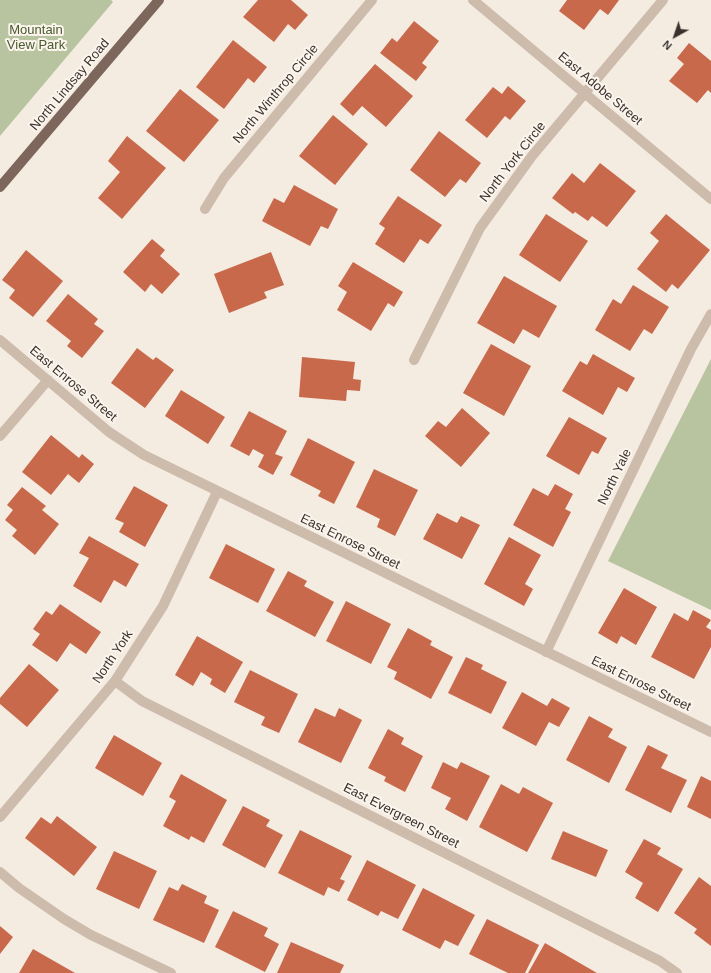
<!DOCTYPE html>
<style>
body{margin:0}
#map{position:relative;width:711px;height:973px;overflow:hidden;background:#f4ebe1;font-family:Arial,sans-serif}
canvas{display:block}
.north{position:absolute;left:655px;top:16px;width:40px;height:40px;-webkit-text-stroke:3px #fbf5ee;paint-order:stroke;rotate:220deg;font-size:11px;font-weight:700;line-height:16px;text-align:center;color:#3b302b}
.north::after{content:'';display:block;margin:auto;width:14px;height:18px;background:#3b302b;clip-path:polygon(50% 0,100% 100%,50% 72%,0 100%)}
</style>
<div id="map">
<canvas width="711" height="973"></canvas>
<div class="north">N</div>
</div>
<script>
const ctx = document.querySelector('canvas').getContext('2d');
ctx.lineJoin = 'round';
function fill(path, color) { ctx.fillStyle = color; ctx.fill(path, 'evenodd'); }
const shape = rows => new Path2D(rows.map(r => 'M' + r).join(''));
function strokePath(path, color, width, dash) { ctx.strokeStyle = color; ctx.lineWidth = width; ctx.lineCap = dash ? 'butt' : 'round'; ctx.setLineDash(dash || []); ctx.stroke(path); }
function drawText(font, color, halo, rows, align = 'center') {
  ctx.font = font + ' Arial,sans-serif'; ctx.lineWidth = 4; ctx.setLineDash([]); ctx.textBaseline = 'middle'; ctx.strokeStyle = halo; ctx.fillStyle = color; for (const [text, x, y, turn = 0] of rows) {
    ctx.save(); ctx.translate(x, y); ctx.rotate((+turn || 0) * Math.PI / 180); ctx.textAlign = isNaN(turn) ? turn : align; if (halo) ctx.strokeText(text, 0, 0); ctx.fillText(text, 0, 0); ctx.restore();
  }
}
fill(shape([
 [0,0,111,0,113,2,0,136],
 [711,359,711,610,608,561]
]), '#b8c4a0');
fill(shape([
 [258,0,291,0,308,15,295,30,288,24,274,42,243,17],
 [567,0,619,0,608,15,600,9,584,30,559,11],
 [414,21,439,41,422,63,427,67,416,81,380,53,392,38,397,42],
 [233,40,267,67,254,83,248,78,224,109,196,87],
 [689,43,711,61,711,93,708,90,697,103,669,81,684,64,677,58],
 [375,64,413,96,386,127,362,106,353,116,340,104],
 [508,86,526,101,510,120,505,116,487,138,465,120,493,87,502,94],
 [180,89,219,120,184,162,146,131],
 [333,115,368,144,335,185,299,156],
 [439,131,481,163,466,183,460,179,445,197,410,170],
 [127,136,166,168,122,219,98,198,120,172,108,161],
 [600,163,636,191,607,227,592,216,588,221,575,212,573,214,552,198,572,173,584,183],
 [294,185,338,209,328,229,321,226,310,246,262,221,274,198,284,203],
 [398,196,442,225,428,244,420,239,404,263,375,244,385,228,379,224],
 [546,214,588,241,560,282,519,255],
 [666,214,710,250,678,289,672,284,666,292,637,269,659,241,650,233],
 [152,239,165,250,160,256,180,274,162,294,151,284,145,292,123,272],
 [26,250,63,281,33,317,9,298,15,290,2,280],
 [271,252,284,285,264,292,267,298,229,313,214,274],
 [353,262,403,292,394,307,388,303,371,331,337,310,347,292,338,286],
 [504,276,557,306,539,338,523,329,514,344,477,323],
 [633,285,669,307,652,334,644,329,630,351,595,330,613,299,621,304],
 [68,294,98,319,94,324,104,331,82,358,67,346,71,341,46,321],
 [491,344,531,366,504,416,463,393],
 [137,348,153,360,156,357,174,370,145,408,111,383],
 [593,354,635,378,627,392,618,387,603,415,562,391,580,361,587,365],
 [302,357,355,362,353,379,361,380,360,391,347,390,346,401,299,397],
 [181,390,225,417,208,444,165,416],
 [462,408,490,433,461,467,425,436,438,421,446,427],
 [249,411,287,431,275,454,283,457,273,475,258,467,264,455,253,449,249,456,230,446],
 [569,417,607,438,598,454,592,451,579,475,546,456],
 [51,435,79,458,82,454,94,464,79,483,68,474,51,495,22,472],
 [308,438,355,462,334,504,318,496,321,491,290,475],
 [374,469,418,490,395,536,377,527,380,519,356,507],
 [555,484,573,494,565,509,571,512,553,547,513,525,533,488,548,496],
 [134,486,168,505,145,547,119,532,124,523,115,519],
 [22,487,46,506,42,510,59,524,35,555,12,536,17,530,5,520,13,510,7,505],
 [437,513,457,523,461,516,480,525,462,559,423,539],
 [89,536,139,564,126,587,114,580,101,603,73,586,89,558,79,553],
 [509,537,541,555,525,584,533,589,524,606,484,584],
 [226,544,275,569,258,603,209,578],
 [288,571,307,581,304,586,334,602,315,637,266,611],
 [624,588,657,607,636,645,621,636,617,644,598,633],
 [346,601,391,624,371,664,326,641],
 [60,604,101,632,86,654,70,643,57,662,32,645,40,634,33,629,46,611,52,615],
 [693,610,711,620,706,627,711,630,711,647,694,679,651,657,674,613,688,621],
 [408,628,432,641,430,645,453,657,431,699,394,679,397,672,387,667],
 [197,636,243,662,225,693,210,684,212,679,201,672,193,686,175,675],
 [466,657,483,665,481,669,507,682,491,714,448,693],
 [29,664,59,690,27,727,0,704,0,698],
 [250,670,298,694,279,733,261,725,265,717,234,702],
 [522,692,547,706,552,698,570,708,559,727,549,722,536,746,502,728],
 [315,708,335,717,339,708,362,720,341,763,298,742],
 [589,716,613,729,608,737,627,747,609,783,566,760],
 [388,729,404,738,401,744,423,756,405,792,384,781,386,777,368,768],
 [114,735,162,763,143,796,95,768],
 [648,745,668,755,661,768,687,780,671,813,625,790],
 [443,762,457,769,461,762,490,776,467,821,445,809,451,798,431,788],
 [181,774,227,800,204,843,191,836,189,840,163,826,176,801,169,797],
 [701,776,711,781,711,819,687,807],
 [501,784,519,794,523,787,553,803,527,852,479,827],
 [243,806,270,820,266,826,283,835,265,868,222,845],
 [57,816,97,847,74,876,25,838,41,817,51,824],
 [300,830,352,856,340,879,345,881,339,892,328,887,324,896,278,873],
 [563,831,608,850,596,877,551,859],
 [644,839,661,848,657,854,683,869,658,912,635,898,643,883,625,872],
 [114,851,157,871,139,909,96,889],
 [367,860,416,885,398,919,381,911,378,916,347,900],
 [699,877,711,886,711,946,694,933,697,929,674,913],
 [182,884,207,896,204,903,219,910,204,943,153,920,169,887,178,891],
 [423,888,475,915,458,946,445,940,440,949,402,930],
 [233,911,268,928,264,936,279,944,265,972,215,947],
 [487,919,539,945,525,973,508,973,469,954],
 [0,926,13,937,0,954],
 [291,942,344,965,340,973,277,973],
 [545,943,597,973,528,973],
 [33,949,75,973,19,973]
]), '#c8694b');
strokePath(shape([
 [473,0,711,199],
 [205,209,224,178,372,0],
 [0,340,109,432,144,455,711,732],
 [414,360,480,228,532,156,663,0],
 [0,436,48,380],
 [546,652,691,349,711,314],
 [115,681,142,701,660,961,677,973],
 [0,817,115,681,163,606,217,492],
 [0,872,19,888,64,919,91,935,171,973]
]), '#cdbbac', 10);
strokePath(shape([
 [0,187,159,0]
]), '#7d675c', 10);
drawText('13px', '#4a5a2e', '#fbf5ee', [
 ["Mountain",36,30],
 ["View Park",36,45]
]);
drawText('13px', '#3b302b', '#fbf5ee', [
 ["North Lindsay Road",70,85,-50],
 ["East Adobe Street",600,89,40],
 ["North Winthrop Circle",276,94,-50],
 ["North York Circle",513,162,-52],
 ["East Enrose Street",73,384,40],
 ["North Yale",615,477,-64],
 ["East Enrose Street",350,542,26],
 ["North York",113,657,-56],
 ["East Enrose Street",641,684,26],
 ["East Evergreen Street",401,816,27]
]);
</script>
